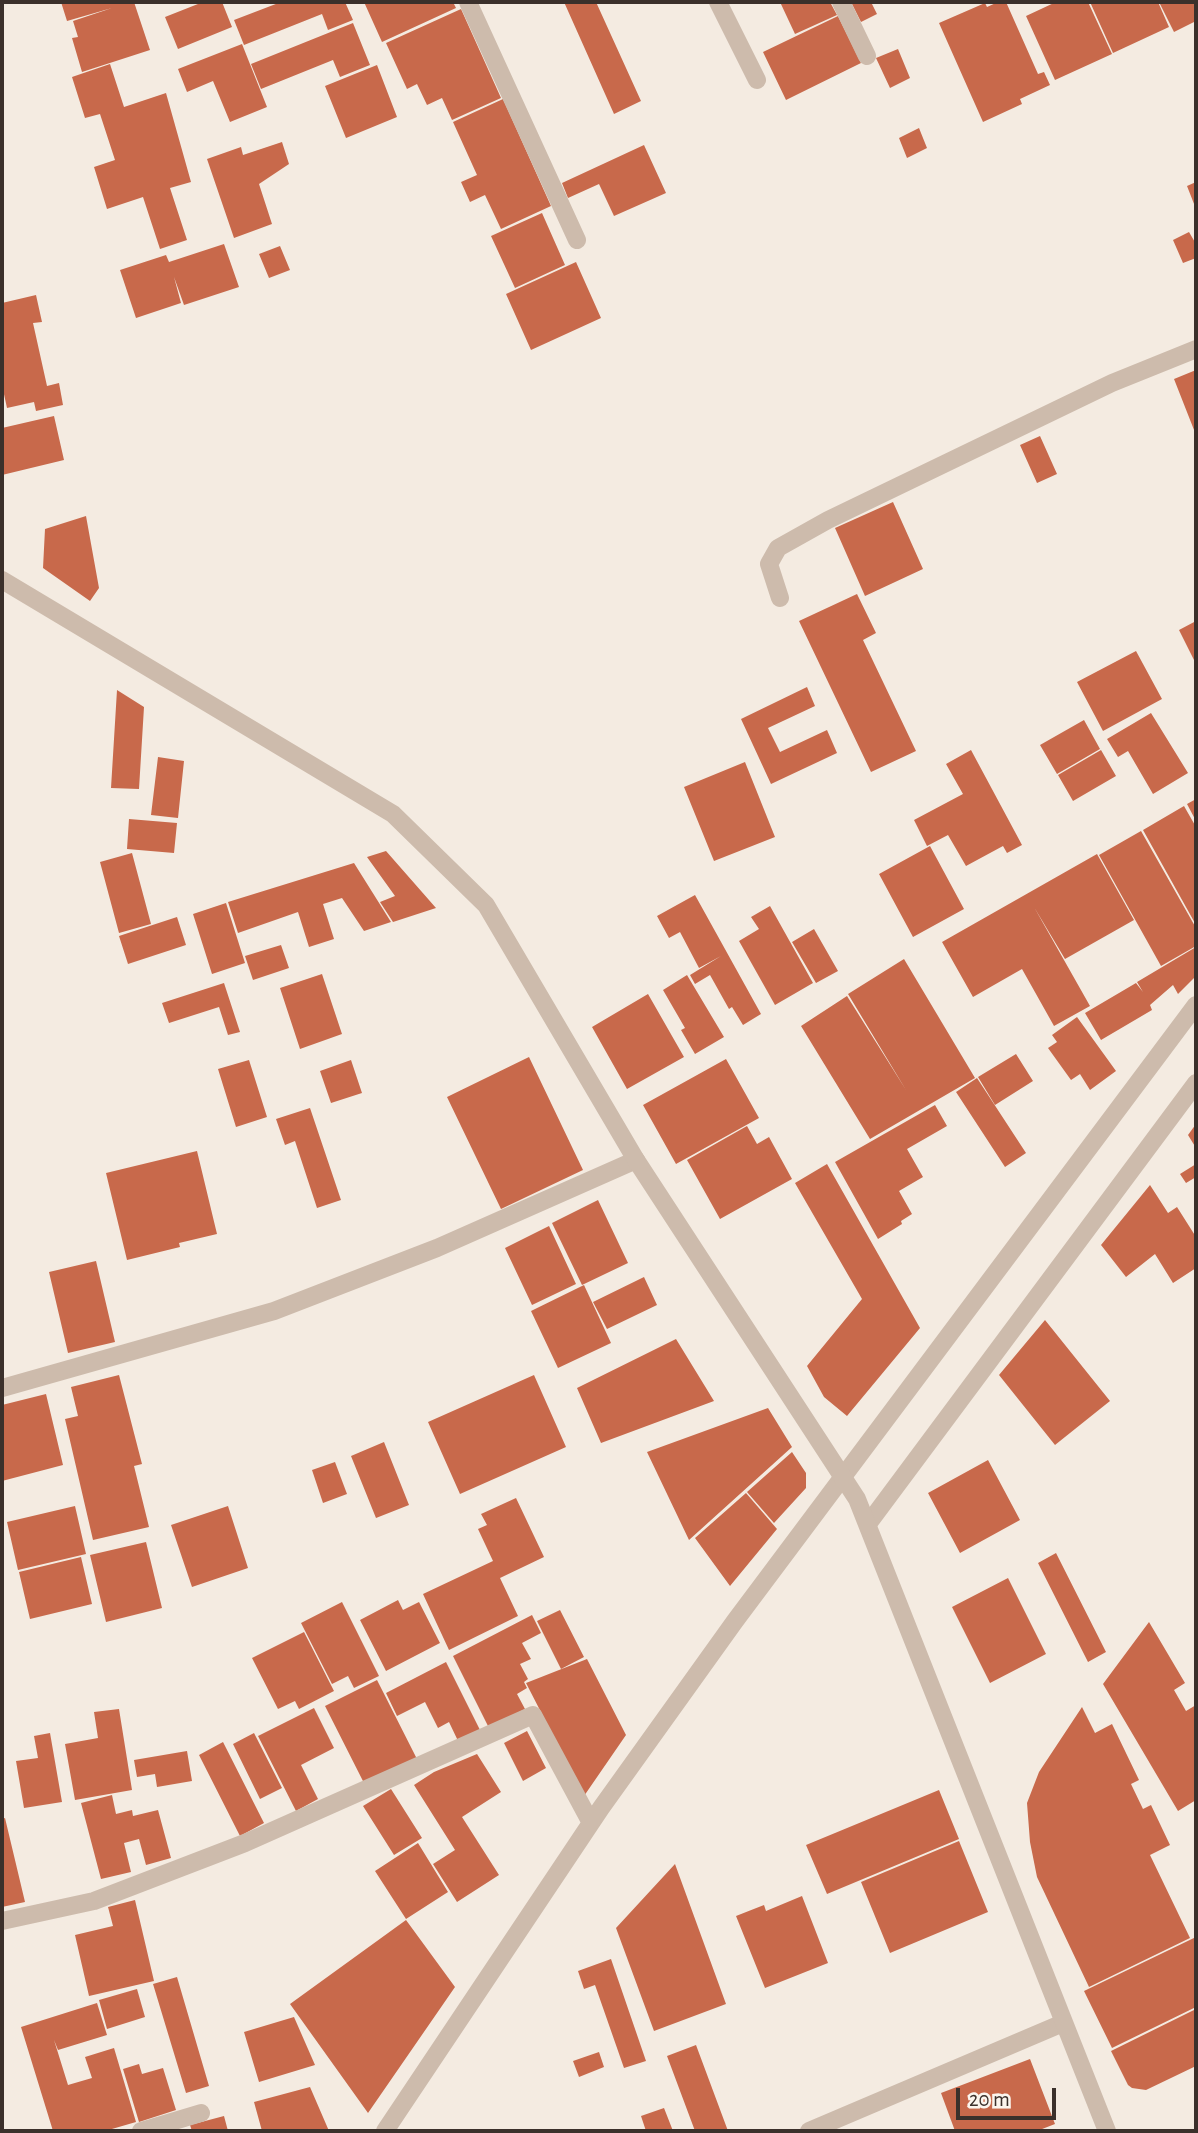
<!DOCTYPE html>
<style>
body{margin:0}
#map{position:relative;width:1198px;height:2133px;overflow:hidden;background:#f4ebe1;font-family:"Alegreya Sans",sans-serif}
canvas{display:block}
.frame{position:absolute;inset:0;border:4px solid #3b302b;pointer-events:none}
.scale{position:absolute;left:956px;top:2088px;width:100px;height:32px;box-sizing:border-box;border:4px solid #3b302b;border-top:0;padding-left:9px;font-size:21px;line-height:24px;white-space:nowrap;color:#3b302b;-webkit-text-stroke:5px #fbf5ee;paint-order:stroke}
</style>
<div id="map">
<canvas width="1198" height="2133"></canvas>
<div class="frame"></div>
<div class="scale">20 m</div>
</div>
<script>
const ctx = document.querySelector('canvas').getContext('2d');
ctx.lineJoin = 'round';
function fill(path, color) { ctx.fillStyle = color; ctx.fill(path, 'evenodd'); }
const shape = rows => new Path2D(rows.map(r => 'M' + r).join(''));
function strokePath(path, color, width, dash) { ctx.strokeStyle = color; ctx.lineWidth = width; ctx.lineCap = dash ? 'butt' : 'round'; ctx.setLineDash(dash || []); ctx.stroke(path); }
fill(shape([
 [61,2,134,2,150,50,82,72,72,38,78,37,73,21,112,8,67,21],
 [203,2,222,2,232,27,178,49,165,17],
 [281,2,345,2,353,20,328,30,322,14,244,45,234,20],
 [364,2,453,2,456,8,382,42],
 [564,2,596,2,641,101,614,114],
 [780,2,830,2,837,15,795,34],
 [851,2,871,2,877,14,861,22],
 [998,2,1006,2,1038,74,1044,72,1050,85,1020,99,1022,104,983,122,939,23,985,3,987,7],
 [1056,2,1088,2,1112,54,1055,80,1026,16],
 [1090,2,1158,2,1169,27,1113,53],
 [1159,2,1196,2,1196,21,1174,32],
 [461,9,501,98,452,120,442,98,427,105,417,84,407,89,386,43],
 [838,16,861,63,786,100,763,52],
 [353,23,370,65,340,77,333,60,261,89,251,64],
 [242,44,267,107,230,122,213,81,187,92,178,69],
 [898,49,910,78,890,88,876,58],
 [110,64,124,107,166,93,191,182,170,188,187,240,160,249,143,197,107,209,94,167,115,160,100,114,85,118,72,77],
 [377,65,397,117,346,138,325,86],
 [503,99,551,206,501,229,485,195,470,202,461,182,477,175,453,122],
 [919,128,927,148,907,158,899,138],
 [282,142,289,164,259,184,272,224,234,238,207,159,241,147,243,155],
 [644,145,666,193,614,216,599,184,568,198,562,183],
 [1196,182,1196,209,1187,186],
 [542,213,565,265,515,288,491,236],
 [1189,232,1196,244,1196,258,1183,263,1173,240],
 [224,244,239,287,184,305,174,277,181,303,136,318,120,270,166,255,169,262],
 [280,246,290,270,269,278,259,254],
 [576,262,601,318,531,350,506,294],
 [36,295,42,322,33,323,47,386,59,383,63,405,36,411,34,402,7,408,2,385,2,303],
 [1196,370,1196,435,1174,379],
 [54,416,64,460,2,475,2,428],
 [1040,436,1057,474,1037,483,1020,445],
 [893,502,923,569,865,596,835,528],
 [86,516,99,588,90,601,43,568,45,529],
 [857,594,876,633,863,640,916,751,871,772,799,621],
 [1196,621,1196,664,1179,630],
 [1136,651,1162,699,1103,731,1077,682],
 [807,687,815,706,768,728,780,752,827,730,837,753,771,784,741,719],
 [117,690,144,707,139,789,111,788],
 [1151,713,1188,773,1153,794,1128,751,1118,757,1107,739],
 [1084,720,1100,749,1057,774,1040,745],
 [971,750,1022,845,1007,853,1003,846,966,866,948,835,927,846,914,820,963,794,946,764],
 [1101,750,1116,776,1073,801,1058,775],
 [158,757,184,761,178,818,151,815],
 [745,762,775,837,714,861,684,787],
 [1196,799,1196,821,1187,804],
 [1184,806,1196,827,1196,925,1143,830],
 [129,819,177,823,174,853,127,849],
 [1141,831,1196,928,1196,946,1161,966,1099,855],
 [930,846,964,909,913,937,879,874],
 [386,851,436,908,393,922,380,902,395,896,367,857],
 [132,853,151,924,119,933,100,862],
 [1097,854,1134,920,1065,959,1034,907,1090,1006,1054,1026,1022,969,973,997,942,942],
 [354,863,391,922,364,931,342,898,323,904,334,939,309,947,298,912,238,933,228,902],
 [695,895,761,1014,743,1025,732,1007,729,1009,710,975,695,984,690,975,721,956,699,968,680,932,669,938,657,916],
 [226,903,245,963,212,974,193,914],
 [770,906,813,983,775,1005,739,941,759,929,751,917],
 [177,917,186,945,128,964,119,936],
 [814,929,838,971,816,983,792,942],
 [281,945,289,968,253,980,245,956],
 [1196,947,1196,976,1178,994,1173,985,1150,1005,1152,1010,1101,1040,1085,1013,1136,983,1143,992,1137,982],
 [904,959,975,1078,870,1139,801,1026,847,996,906,1090,848,994],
 [322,974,342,1034,300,1049,280,988],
 [687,975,724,1037,695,1054,681,1030,685,1028,663,990],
 [224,983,240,1032,228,1035,219,1007,169,1023,162,1003],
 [648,994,684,1057,627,1089,592,1027],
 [1077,1017,1116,1071,1090,1090,1080,1074,1071,1080,1048,1048,1057,1042,1052,1035],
 [1016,1054,1033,1081,995,1105,978,1077],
 [529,1057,583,1170,501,1209,447,1097],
 [726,1059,759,1118,676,1164,643,1105],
 [249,1060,267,1117,236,1127,218,1069],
 [351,1060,362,1093,331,1103,320,1071],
 [977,1078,1026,1153,1005,1167,956,1092],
 [935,1105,947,1126,907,1149,923,1177,899,1191,912,1214,901,1221,902,1224,878,1239,835,1162],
 [310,1108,341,1200,317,1208,295,1141,285,1145,276,1119],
 [1196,1124,1196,1148,1188,1135],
 [747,1126,757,1144,769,1137,792,1179,720,1219,687,1160],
 [197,1151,217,1234,179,1243,180,1247,127,1260,106,1173],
 [827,1164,920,1328,847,1416,824,1397,807,1366,862,1299,795,1183],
 [1196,1164,1196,1177,1186,1183,1180,1174],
 [1150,1185,1168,1213,1177,1207,1196,1237,1196,1268,1173,1283,1155,1254,1126,1277,1101,1245],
 [598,1200,628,1263,582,1285,552,1223],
 [549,1226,576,1284,532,1305,505,1248],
 [96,1261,115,1342,68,1353,49,1272],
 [644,1277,657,1305,607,1329,593,1302],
 [584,1285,611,1343,558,1368,531,1311],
 [1045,1320,1110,1401,1055,1445,999,1375],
 [676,1339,714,1401,601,1443,577,1388],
 [119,1375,142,1464,134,1466,149,1527,93,1540,65,1419,78,1416,71,1387],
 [534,1375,566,1447,460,1494,428,1422],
 [46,1394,63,1465,2,1481,2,1405],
 [768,1408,792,1447,689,1540,647,1452],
 [384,1442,409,1505,376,1518,351,1456],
 [792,1452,806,1473,806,1488,774,1523,747,1492],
 [988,1460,1020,1520,960,1553,928,1493],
 [335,1462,347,1494,323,1503,312,1470],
 [746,1493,777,1529,730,1586,695,1538],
 [516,1498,544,1557,500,1578,518,1616,449,1650,423,1594,493,1561,478,1529,487,1525,481,1514],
 [75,1506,86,1554,18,1570,7,1522],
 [228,1506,248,1568,192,1587,171,1525],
 [146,1542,162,1608,106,1622,90,1555],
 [1056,1553,1106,1652,1088,1662,1038,1563],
 [81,1557,92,1604,30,1619,19,1572],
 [1008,1578,1046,1654,990,1683,952,1607],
 [398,1600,403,1610,419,1602,440,1643,386,1671,360,1620],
 [342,1602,379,1676,354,1688,348,1676,332,1684,301,1623],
 [560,1610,584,1657,561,1669,537,1621],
 [532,1615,541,1633,522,1643,531,1659,520,1664,528,1679,524,1682,527,1688,517,1694,525,1709,489,1728,453,1656],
 [1149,1622,1185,1683,1174,1690,1186,1711,1196,1705,1196,1800,1178,1811,1103,1684],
 [304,1632,334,1691,299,1709,295,1701,278,1709,252,1658],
 [587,1659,626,1735,584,1796,526,1683],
 [446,1662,481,1732,459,1743,449,1722,438,1728,425,1702,397,1716,386,1693],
 [377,1680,418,1761,366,1787,325,1706],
 [1082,1707,1095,1733,1112,1724,1139,1780,1131,1784,1143,1809,1151,1805,1170,1845,1150,1855,1190,1938,1089,1987,1037,1877,1030,1842,1027,1803,1039,1772],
 [314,1708,334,1748,301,1765,318,1799,296,1811,258,1736],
 [119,1709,132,1790,75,1800,65,1744,98,1738,94,1712],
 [527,1731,546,1768,523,1781,504,1743],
 [50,1733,62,1802,24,1808,16,1761,38,1758,34,1736],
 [254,1733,282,1788,260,1799,233,1744],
 [223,1742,264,1823,240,1836,199,1755],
 [187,1751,192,1781,157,1787,155,1774,137,1777,134,1760],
 [477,1754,501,1792,462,1817,499,1875,457,1902,433,1864,455,1850,414,1785,434,1772],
 [391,1789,422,1838,394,1855,363,1806],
 [939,1790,959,1839,827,1894,806,1845],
 [112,1795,116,1814,132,1810,133,1816,158,1810,171,1858,146,1865,139,1839,124,1843,131,1872,101,1879,81,1803],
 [5,1818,25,1902,2,1907,2,1819],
 [959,1841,988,1912,890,1953,861,1882],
 [418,1843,448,1892,406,1919,375,1871],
 [675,1864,726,2004,654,2031,616,1928],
 [802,1896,828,1963,765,1988,736,1916,764,1905,766,1911],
 [135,1900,154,1981,89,1996,75,1935,113,1926,108,1907],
 [406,1920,455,1987,368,2113,290,2004],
 [1196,1937,1196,2007,1112,2048,1084,1991],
 [611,1959,646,2061,624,2068,595,1985,584,1989,578,1971],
 [177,1977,209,2086,186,2093,153,1984],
 [137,1989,145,2017,107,2029,99,2000],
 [97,2003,107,2035,58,2050,54,2040,68,2085,92,2078,85,2057,114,2048,136,2122,105,2131,53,2131,21,2027],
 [1196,2009,1196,2066,1146,2090,1132,2088,1128,2085,1111,2051],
 [294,2017,315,2065,259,2082,244,2032],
 [696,2045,728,2131,695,2131,667,2056],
 [599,2052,604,2067,579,2077,573,2061],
 [1030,2059,1055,2124,1037,2131,955,2131,941,2093],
 [139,2064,142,2074,163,2068,176,2110,139,2122,123,2069],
 [310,2087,329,2131,262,2131,254,2102],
 [664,2108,673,2131,646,2131,641,2116],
 [224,2116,228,2131,192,2131,190,2125]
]), '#c8694b');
strokePath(shape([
 [468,2,577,240],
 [718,2,757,80],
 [841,2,867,56],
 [780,598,769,564,778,548,828,520,1112,383,1196,349],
 [2,1388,274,1311,437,1248,636,1160],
 [868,1524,1196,1083],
 [2,1921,94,1901,245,1843,533,1715,591,1823],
 [141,2131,201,2113],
 [385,2131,601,1808,735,1621,1196,1005],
 [809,2131,1063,2023]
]), '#cdbbac', 18);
strokePath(shape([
 [2,580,393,814,486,905,636,1160,857,1499,1107,2131]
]), '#cdbbac', 18);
</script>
